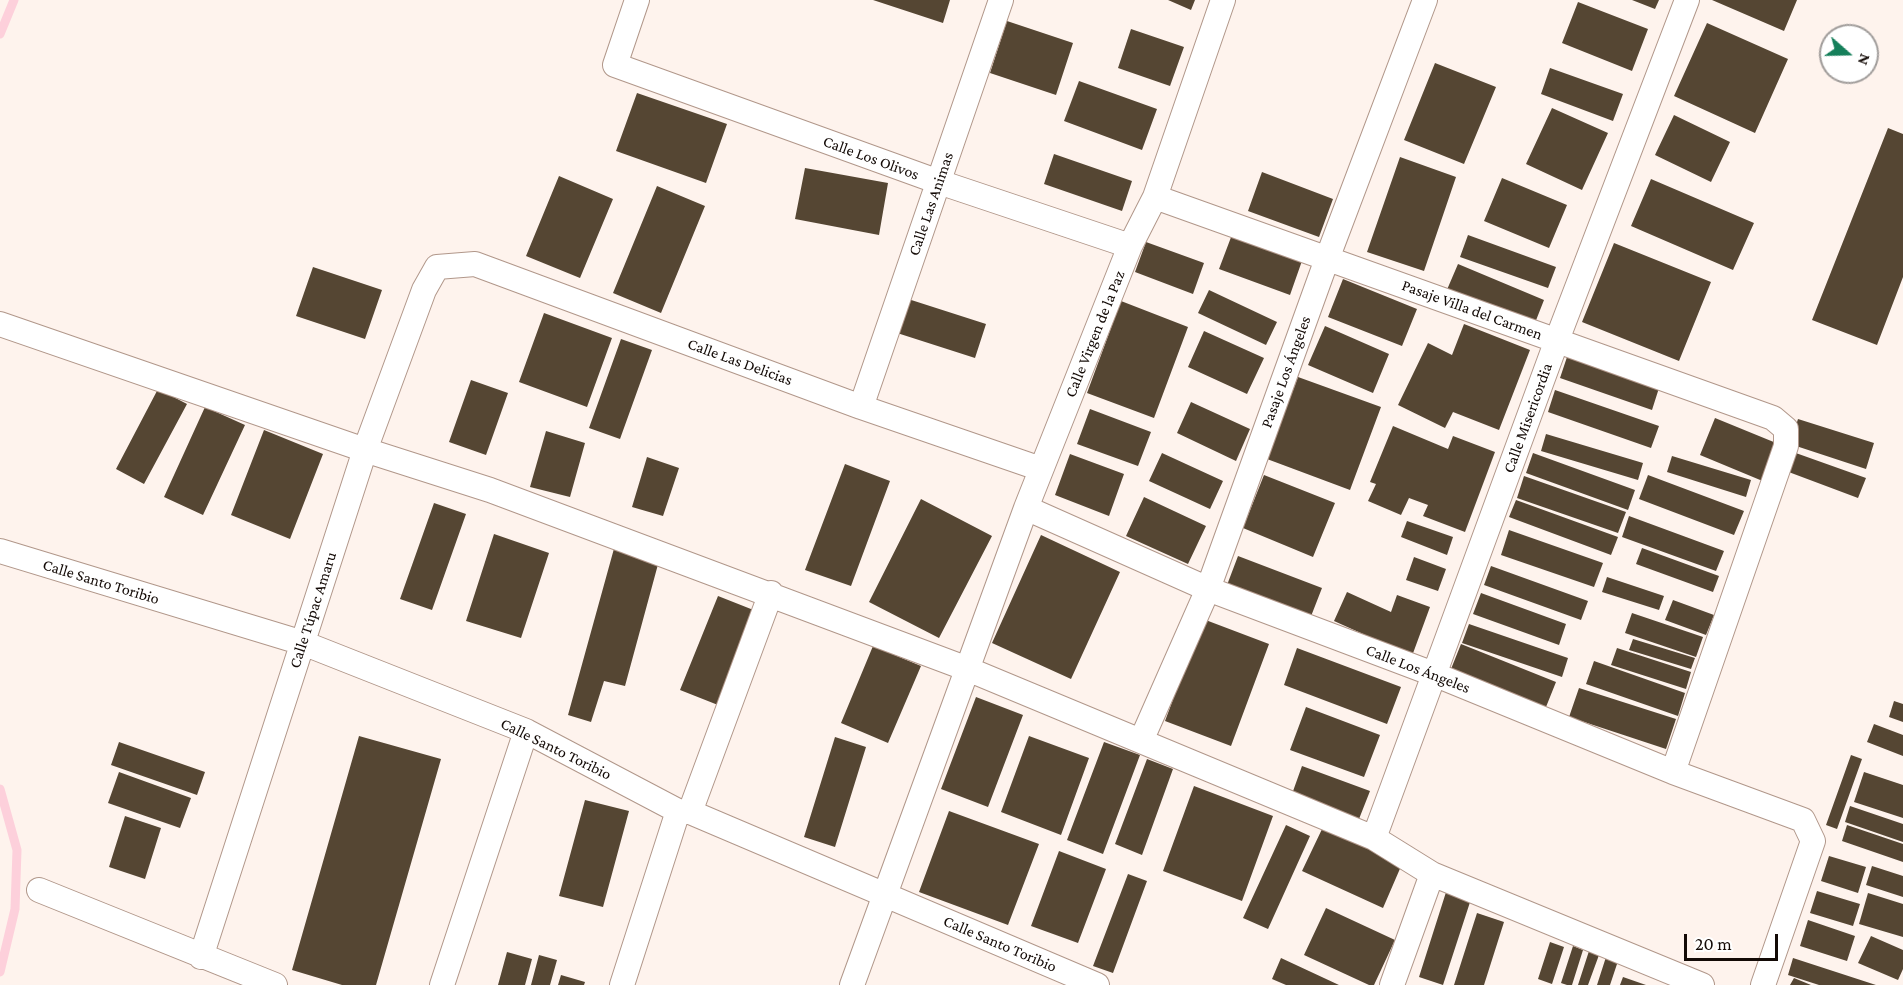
<!DOCTYPE html>
<meta charset="utf-8">
<style>
body{margin:0}
#map{position:relative;width:1903px;height:985px;overflow:hidden;background:#fef3ed;font-family:"Crimson Pro",serif}
canvas{display:block}
.north{position:absolute;left:1819px;top:24px;width:60px;height:60px;box-sizing:border-box;background:#fff;border:2px solid #a19d9b;border-radius:50%;rotate:110deg;font-size:16px;font-weight:700;line-height:24px;text-align:center;color:#130a06}
.north::after{content:'';display:block;margin:auto;width:21px;height:27px;background:#157f5a;clip-path:polygon(50% 0,100% 100%,50% 72%,0 100%)}
.scale{position:absolute;left:1684px;top:934px;width:94px;height:27px;box-sizing:border-box;border:3px solid #130a06;border-top:0;padding-left:8px;font-size:18px;line-height:21px;white-space:nowrap;color:#130a06;-webkit-text-stroke:4px #fff;paint-order:stroke}
</style>
<div id="map">
<canvas width="1903" height="985"></canvas>
<div class="north">N</div>
<div class="scale">20 m</div>
</div>
<script>
const ctx = document.querySelector('canvas').getContext('2d');
ctx.lineJoin = 'round';
const shape = rows => new Path2D(rows.map(r => 'M' + r).join(''));
function strokePath(path, color, width, dash) { ctx.strokeStyle = color; ctx.lineWidth = width; ctx.lineCap = dash ? 'butt' : 'round'; ctx.setLineDash(dash || []); ctx.stroke(path); }
function fill(path, color) { ctx.fillStyle = color; ctx.fill(path, 'evenodd'); }
function drawText(font, color, halo, rows, align = 'center') {
  ctx.font = font + ' "Crimson Pro",serif'; ctx.lineWidth = 6; ctx.setLineDash([]); ctx.textBaseline = 'middle'; ctx.strokeStyle = halo; ctx.fillStyle = color; for (const [text, x, y, turn = 0] of rows) {
    ctx.save(); ctx.translate(x, y); ctx.rotate((+turn || 0) * Math.PI / 180); ctx.textAlign = isNaN(turn) ? turn : align; if (halo) ctx.strokeText(text, 0, 0); ctx.fillText(text, 0, 0); ctx.restore();
  }
}
strokePath(shape([
 [0,34,14,0],
 [0,789,17,850,15,909,0,972]
]), '#fdd0db', 9);
fill(shape([
 [873,0,950,0,943,23],
 [1168,0,1195,0,1191,10],
 [1632,0,1659,0,1655,9],
 [1712,0,1797,0,1784,31],
 [1578,2,1648,29,1632,71,1562,43],
 [1007,21,1073,43,1056,95,990,73],
 [1707,23,1788,59,1755,133,1674,96],
 [1131,29,1184,47,1170,86,1118,68],
 [1435,63,1496,87,1464,164,1404,140],
 [1550,68,1623,94,1613,121,1541,94],
 [1079,81,1157,109,1142,150,1064,121],
 [637,93,727,124,706,183,616,151],
 [1552,108,1608,133,1582,190,1526,164],
 [1674,115,1730,142,1711,182,1655,155],
 [1888,128,1903,134,1903,277,1877,345,1812,320],
 [1054,154,1132,181,1122,211,1044,184],
 [1400,157,1456,177,1424,271,1367,252],
 [805,168,888,183,879,235,795,219],
 [1262,172,1333,199,1319,237,1248,211],
 [559,176,613,199,580,278,526,256],
 [1502,178,1567,205,1549,248,1484,221],
 [1651,179,1754,223,1733,270,1631,226],
 [657,186,705,206,661,313,613,293],
 [1233,232,1303,258,1290,295,1219,269],
 [1468,235,1556,267,1548,288,1460,257],
 [1146,242,1204,263,1193,294,1135,272],
 [1614,243,1711,282,1679,361,1582,322],
 [1458,264,1544,300,1533,328,1446,292],
 [313,267,382,290,365,339,296,316],
 [1343,279,1417,309,1402,346,1328,317],
 [1209,290,1277,322,1266,345,1198,313],
 [905,298,986,324,975,358,894,332],
 [1121,301,1188,327,1154,418,1087,393],
 [544,313,612,338,587,407,519,382],
 [1464,324,1530,350,1499,430,1453,412,1445,428,1398,405,1428,343,1452,355],
 [1325,326,1389,354,1373,393,1308,365],
 [1204,331,1264,358,1247,394,1188,367],
 [621,339,652,350,620,439,589,428],
 [1567,357,1659,388,1652,410,1560,378],
 [1298,377,1381,407,1350,490,1267,459],
 [471,380,508,393,486,455,449,442],
 [158,389,187,404,144,484,116,469],
 [1555,390,1659,426,1651,448,1548,412],
 [1191,402,1250,429,1236,461,1177,433],
 [205,407,245,425,203,515,164,497],
 [1090,409,1151,432,1138,466,1077,444],
 [1715,418,1781,445,1765,482,1700,455],
 [1798,419,1874,443,1866,469,1790,444],
 [1393,426,1448,449,1453,436,1495,452,1465,532,1423,516,1428,505,1409,498,1401,515,1368,501,1376,484,1370,482],
 [264,430,323,454,290,539,231,515],
 [546,431,585,443,570,497,530,487],
 [1546,434,1643,463,1638,480,1541,451],
 [1793,452,1866,478,1858,498,1786,471],
 [1162,453,1223,481,1210,509,1149,481],
 [1533,453,1635,490,1628,510,1526,473],
 [1070,454,1124,474,1109,516,1055,495],
 [1672,456,1751,480,1746,497,1667,472],
 [647,457,679,468,663,516,632,507],
 [845,464,890,481,851,586,805,570],
 [1264,475,1335,503,1313,557,1243,528],
 [1648,475,1744,511,1734,535,1639,499],
 [1524,476,1626,512,1618,533,1517,498],
 [1144,497,1206,526,1188,564,1126,536],
 [921,499,992,536,939,638,869,602],
 [1516,500,1618,537,1611,555,1509,517],
 [434,503,466,514,432,610,400,599],
 [1629,516,1724,551,1716,571,1622,537],
 [1407,521,1453,537,1447,555,1401,537],
 [1509,530,1603,563,1594,587,1501,555],
 [494,534,549,553,521,638,466,621],
 [1041,535,1120,572,1071,679,992,643],
 [615,545,660,557,625,686,604,681,591,722,568,715],
 [1642,548,1719,576,1713,592,1636,564],
 [1238,556,1322,588,1308,624,1224,593],
 [1414,557,1446,569,1438,591,1406,580],
 [1491,566,1588,601,1581,620,1484,585],
 [1607,577,1664,596,1659,610,1602,592],
 [1347,592,1391,612,1397,595,1430,607,1412,656,1334,621],
 [1481,593,1566,624,1559,645,1473,614],
 [718,596,756,611,718,705,680,690],
 [1673,600,1714,615,1706,635,1665,620],
 [1632,613,1703,637,1696,657,1625,633],
 [1203,619,1269,644,1231,746,1165,721],
 [1469,624,1568,658,1562,677,1462,643],
 [1633,639,1695,658,1691,669,1629,650],
 [1461,644,1556,682,1546,707,1451,669],
 [873,646,921,666,888,743,841,723],
 [1297,648,1401,687,1387,724,1284,685],
 [1617,648,1691,672,1686,689,1611,665],
 [1594,661,1685,693,1678,716,1586,684],
 [1579,688,1676,719,1666,749,1569,717],
 [976,697,1023,715,988,807,941,789],
 [1894,701,1903,704,1903,722,1889,717],
 [1306,707,1380,735,1364,777,1290,750],
 [1874,724,1903,735,1903,756,1867,742],
 [359,736,441,759,376,985,342,985,292,970],
 [1029,736,1089,758,1061,835,1001,812],
 [835,737,866,747,835,847,804,837],
 [119,742,205,772,197,795,111,765],
 [1104,742,1140,755,1103,854,1067,840],
 [1851,755,1862,759,1837,829,1826,825],
 [1147,759,1173,769,1142,855,1115,844],
 [1302,766,1370,791,1359,819,1292,794],
 [119,772,191,798,180,828,108,803],
 [1864,772,1903,785,1903,818,1854,802],
 [1194,786,1273,816,1242,901,1163,871],
 [585,800,629,811,603,907,559,896],
 [1850,806,1903,824,1903,842,1845,822],
 [949,811,1039,844,1008,925,919,892],
 [125,816,161,828,145,879,109,867],
 [1286,825,1310,836,1268,929,1243,918],
 [1847,825,1903,844,1903,862,1842,841],
 [1323,827,1402,864,1383,908,1302,871],
 [1059,851,1106,869,1078,943,1031,926],
 [1829,856,1866,867,1858,893,1821,881],
 [1872,866,1903,876,1903,897,1866,885],
 [1128,874,1147,881,1113,973,1093,966],
 [1447,889,1472,896,1443,985,1419,977],
 [1817,891,1860,904,1853,926,1810,913],
 [1868,893,1903,904,1903,937,1859,924],
 [1326,908,1395,940,1374,985,1369,985,1304,955],
 [1477,913,1504,922,1484,985,1454,985],
 [1808,920,1855,936,1847,961,1800,946],
 [1871,936,1903,950,1903,969,1898,980,1858,963],
 [1550,942,1564,947,1552,984,1538,979],
 [1573,946,1583,950,1572,985,1567,985,1561,983],
 [1589,951,1599,955,1588,985,1578,985],
 [507,952,532,959,525,985,498,985],
 [539,955,557,960,550,985,531,985],
 [1606,957,1618,961,1610,985,1597,985],
 [1281,958,1339,985,1286,985,1272,979],
 [1793,958,1876,985,1819,985,1788,975],
 [561,975,585,982,584,985,558,985],
 [1623,977,1646,985,1620,985],
 [1794,978,1811,985,1790,985]
]), '#554633');
const street = shape([
 [637,0,615,65,939,182,1130,246],
 [1155,197,1773,418,1786,429,1786,446,1673,772],
 [0,324,365,450,490,490,965,668,1374,838,1432,874,1702,985],
 [861,407,1001,0],
 [1026,508,1208,589,1436,675,1673,772,1803,820,1813,841,1763,985],
 [0,551,303,643,526,731,678,811,690,812,1097,985],
 [1141,741,1208,589,1327,259,1425,0],
 [690,812,771,593],
 [1374,838,1557,340,1687,0],
 [39,890,275,985],
 [201,957,365,450,424,290,437,267,475,264,861,407,1041,469],
 [442,985,526,731],
 [622,985,678,811],
 [852,985,1026,508,1130,246,1155,197,1223,0],
 [1392,985,1432,874]
]);
strokePath(street, '#b1978a', 26);
strokePath(street, '#fff', 24);
drawText('16px', '#130a06', '#fff', [
 ["Calle Los Olivos",871,158,20],
 ["Calle Las Animas",931,204,-71],
 ["Pasaje Villa del Carmen",1472,310,20],
 ["Calle Virgen de la Paz",1095,334,-68],
 ["Calle Las Delicias",740,362,20],
 ["Pasaje Los Ángeles",1286,372,-70],
 ["Calle Misericordia",1528,418,-70],
 ["Calle Santo Toribio",101,582,17],
 ["Calle Túpac Amaru",313,610,-72],
 ["Calle Los Ángeles",1418,669,21],
 ["Calle Santo Toribio",556,749,26],
 ["Calle Santo Toribio",1000,944,23]
]);
</script>
